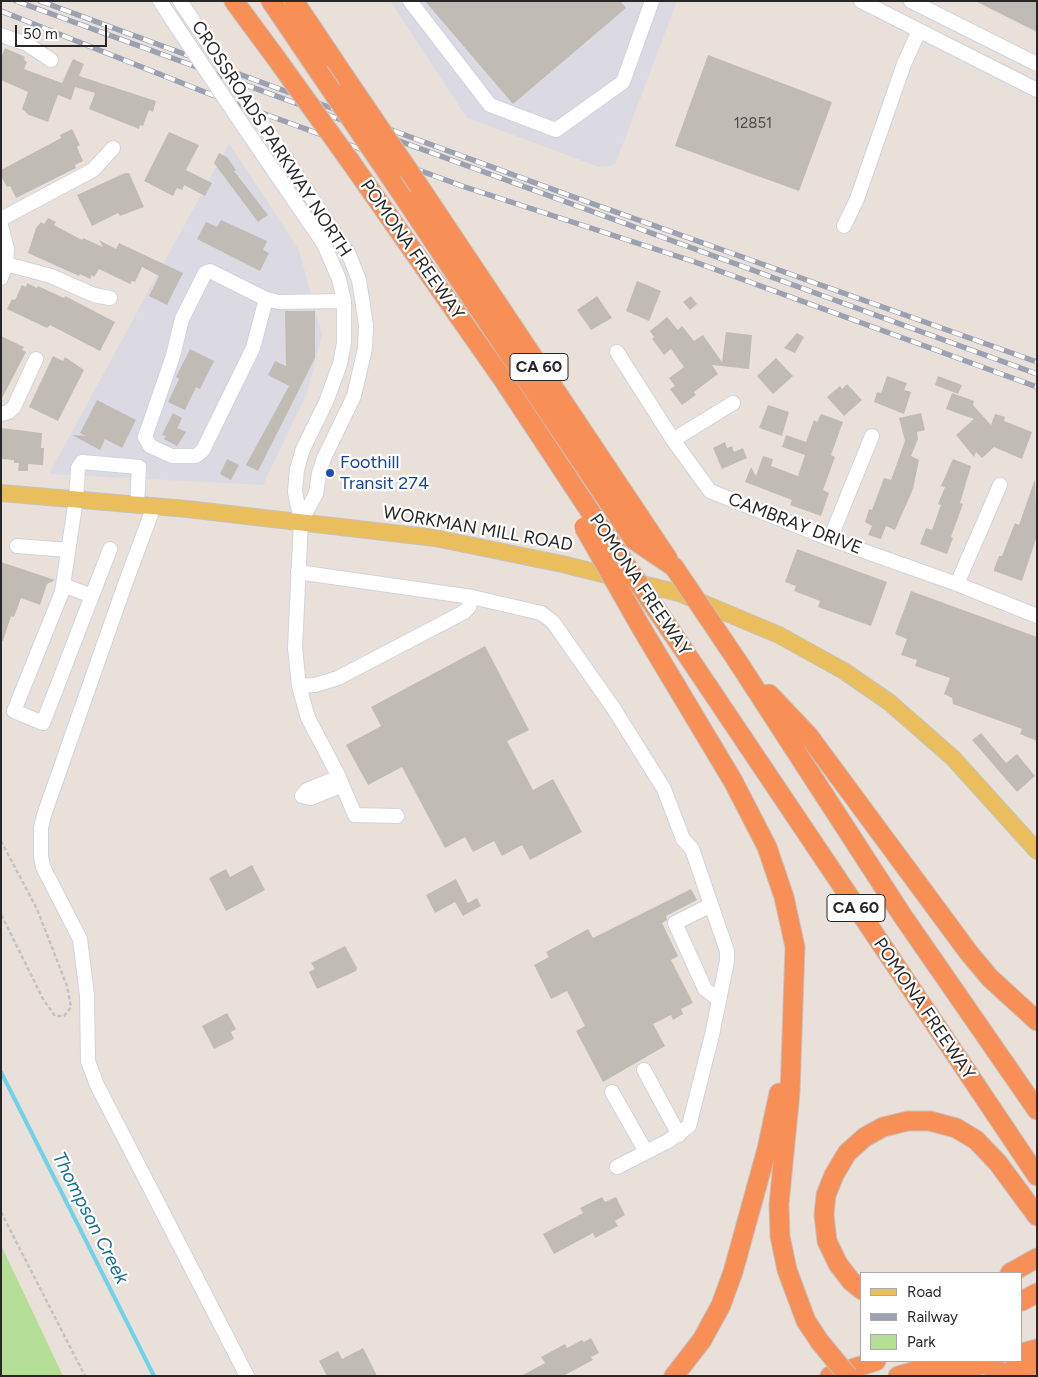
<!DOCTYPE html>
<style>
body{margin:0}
#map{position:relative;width:1038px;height:1377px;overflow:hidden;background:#e9e1d9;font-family:Figtree,sans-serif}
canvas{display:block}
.frame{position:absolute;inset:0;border:2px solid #272727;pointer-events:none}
.legend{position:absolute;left:860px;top:1272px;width:162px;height:90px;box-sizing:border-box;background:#fff;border:1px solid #a9a9a9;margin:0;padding:6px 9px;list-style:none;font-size:15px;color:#272727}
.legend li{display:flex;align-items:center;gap:10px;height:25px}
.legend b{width:25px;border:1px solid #a9a9a9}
.scale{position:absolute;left:15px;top:25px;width:92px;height:22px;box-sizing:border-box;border:2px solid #272727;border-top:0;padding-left:6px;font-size:15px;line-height:18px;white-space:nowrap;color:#272727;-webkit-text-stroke:4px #fff;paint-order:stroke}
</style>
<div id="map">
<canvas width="1038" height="1377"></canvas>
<div class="frame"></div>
<ul class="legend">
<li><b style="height:6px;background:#eabe5d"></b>Road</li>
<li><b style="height:6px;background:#9ca1b1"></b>Railway</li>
<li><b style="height:14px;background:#b5df96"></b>Park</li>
</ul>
<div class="scale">50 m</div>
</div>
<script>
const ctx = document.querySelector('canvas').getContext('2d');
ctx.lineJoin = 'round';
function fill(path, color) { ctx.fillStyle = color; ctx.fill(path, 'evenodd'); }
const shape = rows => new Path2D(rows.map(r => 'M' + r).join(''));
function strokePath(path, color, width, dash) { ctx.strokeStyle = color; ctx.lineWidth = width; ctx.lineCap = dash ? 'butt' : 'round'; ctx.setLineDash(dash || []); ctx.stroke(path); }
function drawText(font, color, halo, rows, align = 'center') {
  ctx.font = font + ' Figtree,sans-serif'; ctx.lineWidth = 4.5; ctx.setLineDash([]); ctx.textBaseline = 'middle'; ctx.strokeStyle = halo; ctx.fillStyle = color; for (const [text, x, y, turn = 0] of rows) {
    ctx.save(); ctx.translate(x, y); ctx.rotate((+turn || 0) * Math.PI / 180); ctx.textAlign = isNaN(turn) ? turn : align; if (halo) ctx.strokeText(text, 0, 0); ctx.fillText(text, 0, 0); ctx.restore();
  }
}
fill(shape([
 [390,1,677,1,615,165,599,167,467,118],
 [229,143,299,250,322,335,307,393,263,485,49,474]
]), '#dbdae2');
fill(shape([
 [1,1245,63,1376,1,1376]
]), '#b5df96');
strokePath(shape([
 [1,1072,154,1376]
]), '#6ed2e9', 4);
fill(shape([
 [425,1,620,1,626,8,513,104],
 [975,1,1037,1,1037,32],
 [5,48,25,57,24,60,27,62,24,69,62,83,73,59,84,64,79,76,156,101,153,112,149,110,143,126,140,125,139,129,89,109,95,93,75,87,71,100,58,95,48,122,29,115,22,109,28,92,1,80,1,57],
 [708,55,832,102,799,191,675,146],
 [72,129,80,145,77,147,83,161,75,165,76,168,16,198,10,186,7,187,1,176,1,170,61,138,60,135],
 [169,132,199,145,186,170,212,183,205,196,184,185,182,190,177,188,173,196,144,181],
 [219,153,227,157,236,170,234,171,268,215,258,222,214,163],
 [125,173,129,173,144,207,120,216,118,213,92,226,77,195],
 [48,218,56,222,54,225,82,240,83,238,103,247,99,240,116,249,119,243,183,273,167,305,149,296,159,276,142,267,135,282,132,281,130,284,99,269,94,277,92,275,90,279,80,274,79,276,28,253,36,228,41,222,44,224],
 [221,220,267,241,263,250,269,253,260,271,197,239,206,222,217,227],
 [637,281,661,291,649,321,626,311],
 [27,283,37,288,38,286,64,298,65,296,115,322,100,351,50,325,47,328,7,309,12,299,15,300,22,285,26,287],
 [597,296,612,318,591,330,577,310],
 [691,296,697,304,690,310,683,302],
 [285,311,315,311,315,358,258,471,246,465,289,386,268,375,275,361,286,366],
 [667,317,678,330,682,326,694,341,703,335,722,362,726,332,752,335,749,369,712,365,718,374,694,392,696,395,682,405,670,389,675,386,669,378,684,367,671,349,664,355,652,339,654,337,650,331],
 [797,333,804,337,795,353,784,348],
 [1,336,24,347,22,350,26,352,1,400],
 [190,349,214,361,200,389,196,387,185,410,168,402,179,379,176,377],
 [53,356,63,361,65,357,84,370,58,421,29,407],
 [776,358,793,376,773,394,757,376],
 [887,376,907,383,904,390,911,392,904,414,874,402,877,392,881,393],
 [938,376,962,385,958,394,935,385],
 [847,384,862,400,844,416,827,397,840,386,842,389],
 [952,393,974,401,973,405,991,425,995,414,1005,417,1004,421,1032,432,1022,459,994,447,982,458,976,452,974,457,956,435,974,419,946,409],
 [97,400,136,420,122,448,105,439,100,450,72,435,86,436,80,433],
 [768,405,789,412,782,436,759,428],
 [173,413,182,418,177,428,186,432,177,446,164,439,166,436,162,435],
 [921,413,925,430,917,432,918,439,911,456,919,460,913,489,895,530,886,526,881,539,868,535,872,526,865,522,869,509,872,510,884,478,891,480,905,441,899,418],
 [821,414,843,422,831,455,835,457,823,490,829,493,821,516,790,505,792,500,745,482,751,467,756,476,763,456,773,459,771,466,798,476,805,455,782,447,786,435,806,442,814,420,817,422],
 [1,428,42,433,41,448,44,448,43,465,28,464,28,471,18,471,19,463,14,463,14,460,1,459],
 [725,442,727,448,732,446,734,452,743,448,747,458,722,469,713,448],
 [227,459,239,465,231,480,220,474],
 [953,459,971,466,960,503,963,504,951,537,953,538,947,554,920,544,926,528,932,530,941,505,938,504,945,487,941,486],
 [1035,479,1037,536,1022,581,994,571,994,569,999,556,1002,556,1015,523,1019,525],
 [797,549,887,582,871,626,818,607,820,601,794,591,796,586,785,582],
 [1,562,55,580,47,584,40,605,21,598,14,617,11,616,3,641,1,640],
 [911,591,1037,637,1037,741,1020,734,1022,729,953,704,952,698,944,694,950,678,915,666,917,660,901,655,907,639,895,634],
 [485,646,529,730,507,741,533,790,553,779,582,832,530,860,522,845,502,856,494,841,473,852,465,837,445,848,402,767,368,785,346,745,381,726,371,707],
 [981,733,1006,763,1017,754,1035,776,1017,792,972,740],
 [252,865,265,890,226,911,209,878,226,869,230,877],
 [456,879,468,903,477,898,481,906,463,916,455,902,435,913,426,895],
 [691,889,697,900,666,916,667,920,662,923,678,956,671,960,693,1003,681,1009,683,1014,673,1020,671,1015,653,1024,665,1046,603,1082,576,1031,585,1026,567,991,551,999,534,965,549,957,546,952,588,929,593,938],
 [345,946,357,968,356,971,317,989,309,972,315,969,311,963],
 [227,1013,236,1029,231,1032,234,1039,214,1049,202,1026],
 [602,1197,605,1202,616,1197,625,1215,615,1221,618,1226,595,1238,593,1233,554,1254,543,1234,583,1213,580,1208],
 [591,1338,599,1353,591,1357,593,1360,563,1376,521,1376,545,1363,541,1357,565,1344,567,1348,582,1340,584,1342],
 [363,1348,377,1376,327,1376,319,1361,338,1351,342,1359]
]), '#c1bbb6');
const minor = shape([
 [160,1,169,15],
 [180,1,196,25],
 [410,1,490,105,556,130,623,82,652,1],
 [861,1,1037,90],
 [911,1,1037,64],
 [1,35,27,44,51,60],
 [244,127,324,244,339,279,344,301,344,343,340,364,326,402,303,449,297,469,295,492,301,521,295,648,299,686,308,718,337,773,355,815,397,816],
 [271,136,349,255,359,280,366,325,365,348,354,396,324,458,319,473,316,494,301,521],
 [1,219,93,170,113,148],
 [1,226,7,249,6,264,1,278],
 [844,226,857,199,904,64,919,31],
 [6,264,51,276,94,295,110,298],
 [266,299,210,271,205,273,182,319,173,356,145,437,150,446,172,456,196,456,203,450,253,348,266,299,279,302,344,301],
 [617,352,673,440,710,491,830,539,957,584,1037,616],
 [1,414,8,412,14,407,36,359],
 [673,440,733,403],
 [154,506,124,587,44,815,41,828,41,856,43,867,80,939,87,995,88,1061,97,1085,247,1376],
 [830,539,872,436],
 [17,546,68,550],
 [110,549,43,723,14,711,62,592,76,499,78,468,82,462,139,467,137,505],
 [298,572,472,597,541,613,553,622,614,709,664,789,683,839,692,849,727,951,727,961,712,1035,689,1126,668,1141,617,1167],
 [957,584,1000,485],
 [63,585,92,596],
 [299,686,315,685,338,678,464,612,469,607,472,597],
 [339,777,307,790,302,796,311,798,342,785],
 [711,905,675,923,705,989,718,999],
 [644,1070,679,1135],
 [612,1092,646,1152]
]);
const major = shape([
 [1,493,187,509,435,538,562,564,679,593,779,635,844,671,889,702,953,758,1037,851]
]);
const highway = shape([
 [234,1,276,58],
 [271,1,319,72],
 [294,1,349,83],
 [350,161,502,378,603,531],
 [391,178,634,540,674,567],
 [419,186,668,559],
 [642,629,733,781,767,847,784,897,795,947,790,1093,779,1204,780,1236,787,1270,806,1321],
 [677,640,1037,1176],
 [738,662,902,915,1037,1110],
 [769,694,808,735,969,953,990,978,1037,1021],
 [1010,1273,1037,1258],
 [862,1290,851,1281,838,1264,827,1241,824,1215,826,1195,834,1175,847,1153,865,1137,883,1127,908,1121,930,1121,956,1128,976,1140,998,1163,1037,1216],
 [1022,1301,1037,1293],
 [1022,1353,1037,1349],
 [674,1376,702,1340,721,1305,733,1272,767,1149,779,1093],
 [830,1376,876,1361],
 [898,1376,949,1361],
 [941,1376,994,1361],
 [994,1376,1037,1364]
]);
strokePath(minor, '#ced3e0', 16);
strokePath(major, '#c3c3c3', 18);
strokePath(highway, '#c3c3c3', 21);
strokePath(shape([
 [1,841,37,909,67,986,71,1007,64,1016,55,1016,43,999,1,914],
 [1,1212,85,1376]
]), '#c3c3c3', 2.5, [4, 2.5]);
strokePath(minor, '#fff', 14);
strokePath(major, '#eabe5d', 16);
strokePath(highway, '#f78f56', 19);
const rail = shape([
 [16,1,1037,374],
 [40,1,195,58],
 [1,11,207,93,465,187,695,262,1037,387],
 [228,70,571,196,1037,362]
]);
strokePath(rail, '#9ca1b1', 5.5);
strokePath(rail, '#fff', 4, [11]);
const minorBridge = shape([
 [169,15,244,127],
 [196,25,271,136]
]);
const highwayBridge = shape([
 [276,58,350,161],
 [319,72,391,178],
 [349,83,419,186],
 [584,527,642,629],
 [603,531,677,640],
 [674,567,738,662],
 [806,1321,820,1342,848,1376]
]);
strokePath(minorBridge, '#ced3e0', 16, []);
strokePath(highwayBridge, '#c3c3c3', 21, []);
strokePath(minorBridge, '#fff', 14);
strokePath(highwayBridge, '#f78f56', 19);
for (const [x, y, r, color] of [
 [330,473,5,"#1a4fb4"]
]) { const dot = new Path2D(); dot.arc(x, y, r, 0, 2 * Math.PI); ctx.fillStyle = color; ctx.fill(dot); strokePath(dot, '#fff', 2); }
drawText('15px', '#4e4c4b', null, [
 ["12851",753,124]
]);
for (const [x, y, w] of [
 [539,367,58],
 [856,908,58]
]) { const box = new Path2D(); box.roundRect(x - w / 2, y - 13.5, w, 27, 4); ctx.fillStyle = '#fff'; ctx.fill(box); strokePath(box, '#272727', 1); }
drawText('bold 16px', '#272727', null, [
 ["CA 60",539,367],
 ["CA 60",856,908]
]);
drawText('18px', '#272727', '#fff', [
 ["CROSSROADS PARKWAY NORTH",271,139,57],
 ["POMONA FREEWAY",412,250,55],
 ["CAMBRAY DRIVE",795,524,21],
 ["WORKMAN MILL ROAD",478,529,10],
 ["POMONA FREEWAY",640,585,56],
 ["POMONA FREEWAY",924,1009,56]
]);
drawText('18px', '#164399', '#fff', [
 ["Foothill",340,463],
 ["Transit 274",340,484]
], 'left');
drawText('italic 19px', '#126f90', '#fff', [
 ["Thompson Creek",90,1218,63]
]);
</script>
